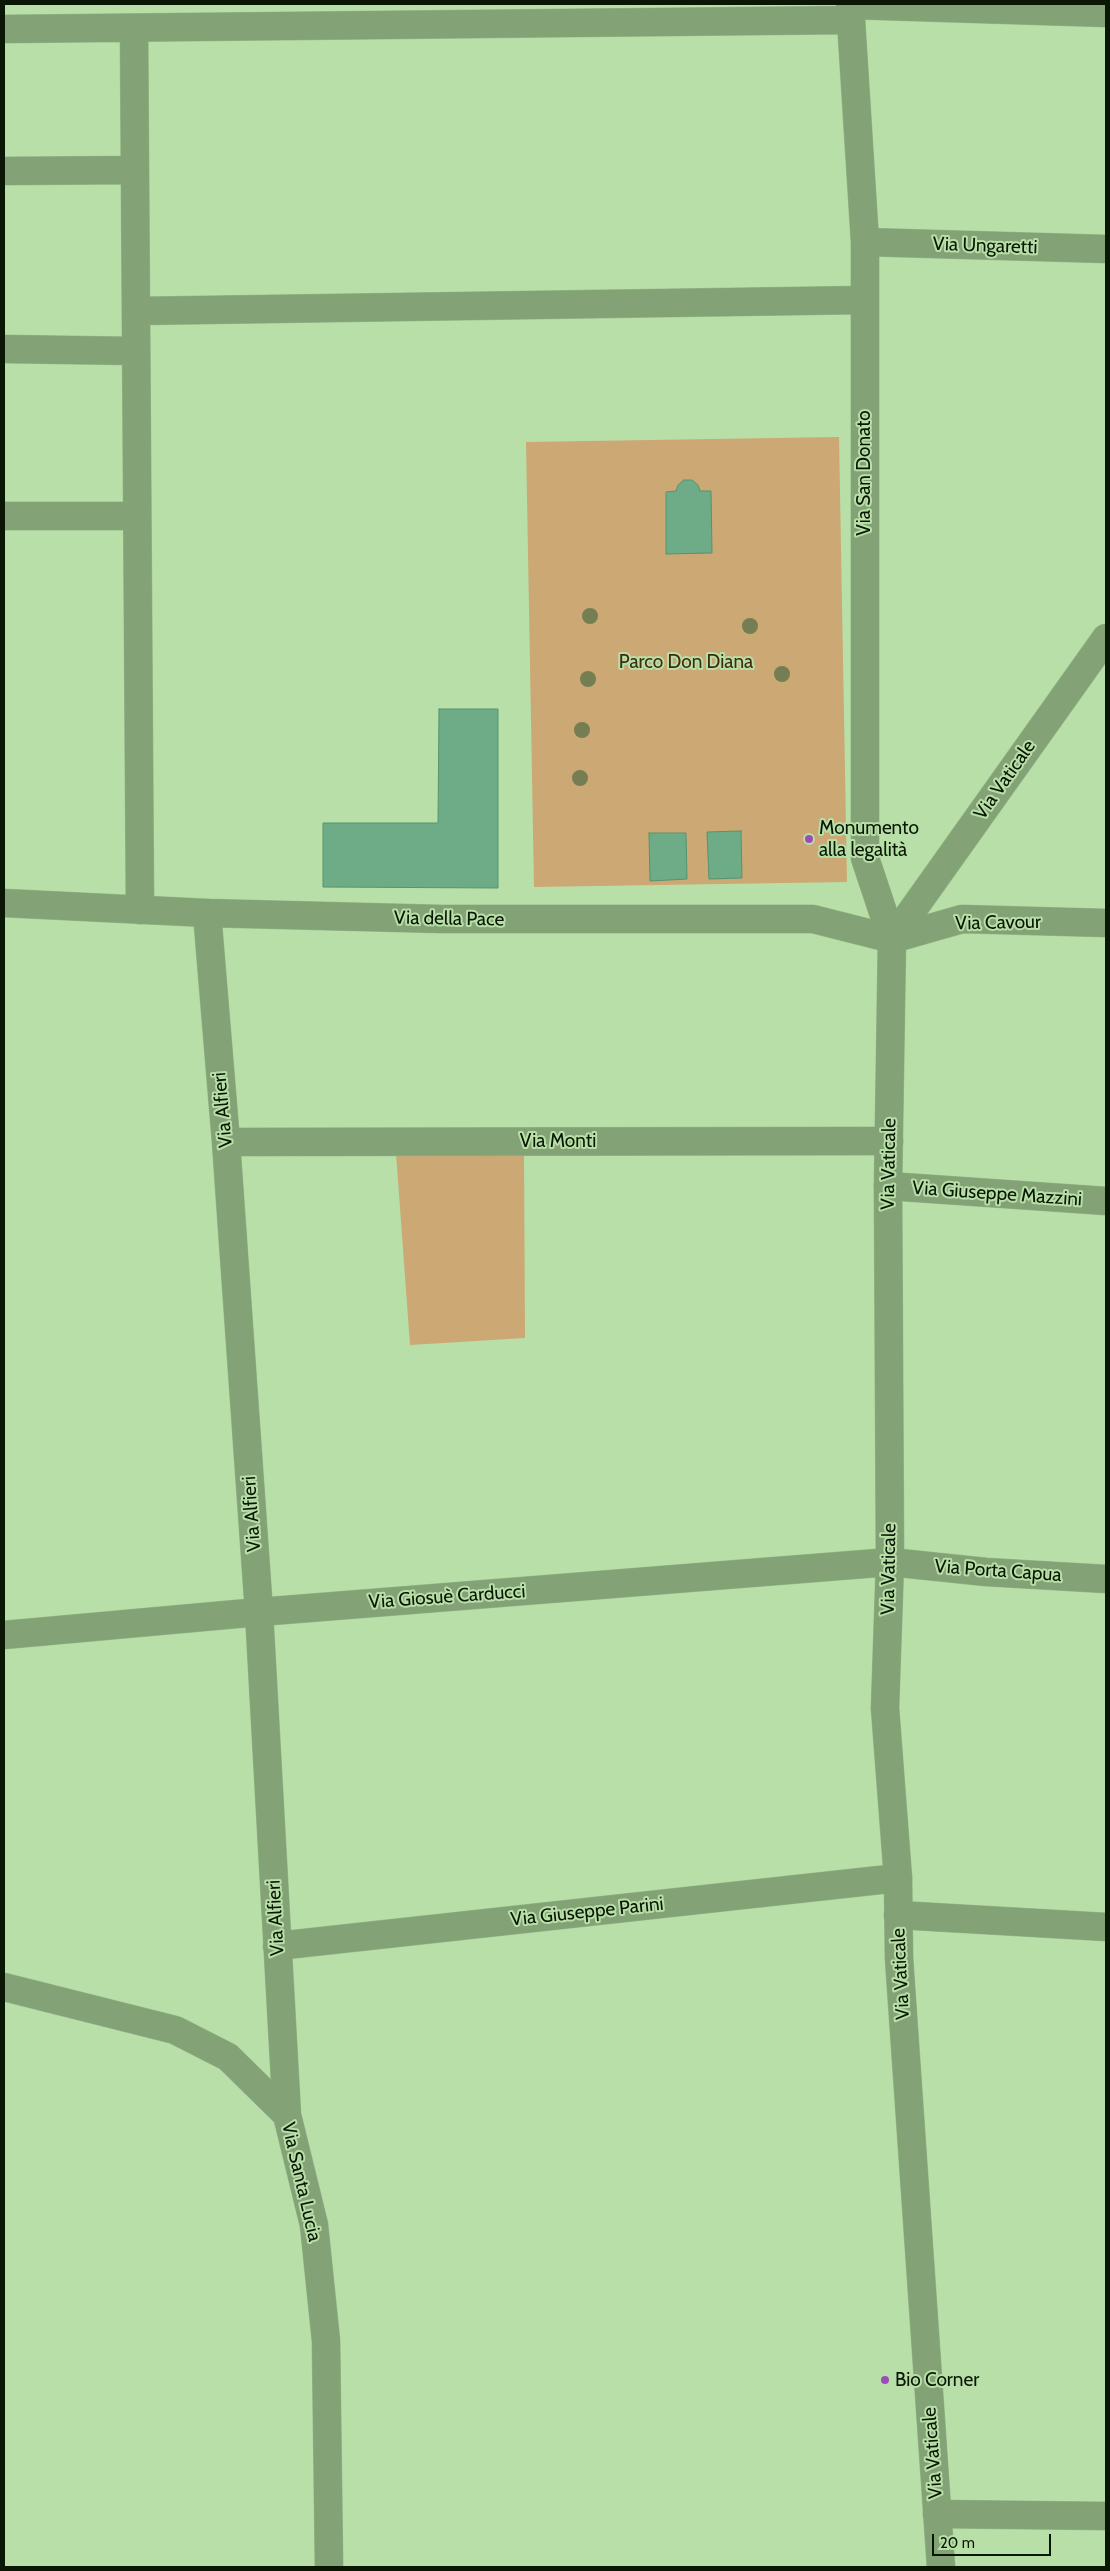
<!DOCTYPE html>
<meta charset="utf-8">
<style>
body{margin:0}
#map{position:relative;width:1110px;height:2571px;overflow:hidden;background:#b8dfa8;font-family:Cabin,sans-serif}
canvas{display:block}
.frame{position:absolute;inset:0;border:5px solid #091704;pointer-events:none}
.scale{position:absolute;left:932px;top:2534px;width:119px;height:22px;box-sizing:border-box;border:2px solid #091704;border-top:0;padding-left:6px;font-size:15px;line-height:18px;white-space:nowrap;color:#091704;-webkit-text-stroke:4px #b8dfa8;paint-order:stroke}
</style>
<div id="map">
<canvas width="1110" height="2571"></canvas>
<div class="frame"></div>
<div class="scale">20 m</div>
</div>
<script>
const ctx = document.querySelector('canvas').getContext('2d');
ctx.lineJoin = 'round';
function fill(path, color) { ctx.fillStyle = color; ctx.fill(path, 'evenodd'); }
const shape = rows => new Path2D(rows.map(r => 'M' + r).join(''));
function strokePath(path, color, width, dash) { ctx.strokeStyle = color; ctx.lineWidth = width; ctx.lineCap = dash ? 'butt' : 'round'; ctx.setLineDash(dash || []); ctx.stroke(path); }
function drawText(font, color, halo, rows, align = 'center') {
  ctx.font = font + ' Cabin,sans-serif'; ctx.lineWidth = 4; ctx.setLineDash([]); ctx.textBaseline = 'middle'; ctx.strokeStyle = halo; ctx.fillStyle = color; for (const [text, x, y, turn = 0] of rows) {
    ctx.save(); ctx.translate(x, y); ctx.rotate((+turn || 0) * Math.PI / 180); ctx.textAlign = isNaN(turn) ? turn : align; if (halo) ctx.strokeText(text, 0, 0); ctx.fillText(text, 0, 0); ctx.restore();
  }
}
fill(shape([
 [839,437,847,882,534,887,526,442],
 [396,1153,524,1154,525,1338,410,1345]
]), '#cba874');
const building = shape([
 [684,480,692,480,698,485,700,491,711,491,712,553,666,554,666,492,676,491,678,485,684,480],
 [439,709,498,709,498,888,323,887,323,823,438,823,439,709],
 [741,831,742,878,709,879,707,832,741,831],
 [649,833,686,833,687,879,650,881,649,833]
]);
fill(building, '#6dac86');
strokePath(building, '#55946f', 1);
const minor = shape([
 [850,4,865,242,865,858,892,939],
 [850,5,1106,13],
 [134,28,140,910],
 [4,29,851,20],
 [4,171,135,170],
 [865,242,1106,249],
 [136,311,864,300],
 [4,349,136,351],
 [4,516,137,516],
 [207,913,226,1142,259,1612,287,2115],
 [226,1142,889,1141],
 [888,1186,1106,1201],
 [4,1635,259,1612,890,1562,986,1572,1106,1579],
 [898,1915,1106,1927],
 [277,1946,898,1878],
 [4,1987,175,2030,228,2057,287,2115,314,2225,326,2341,329,2567],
 [937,2514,1106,2516]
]);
const tertiary = shape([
 [4,903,207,913,441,919,813,919,892,939,962,919,1106,923],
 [941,2567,899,1958,898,1878,885,1708,890,1562,888,1186,892,939,1106,638]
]);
strokePath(minor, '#98bb8a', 29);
strokePath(tertiary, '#98bb8a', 29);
strokePath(minor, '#83a376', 28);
strokePath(tertiary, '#83a376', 28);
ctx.fillStyle = '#757d52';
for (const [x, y] of [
 [590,616],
 [750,626],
 [782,674],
 [588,679],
 [582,730],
 [580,778]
]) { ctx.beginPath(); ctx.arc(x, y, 8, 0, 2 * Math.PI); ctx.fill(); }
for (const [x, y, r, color] of [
 [809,839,5,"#9e4bba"],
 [885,2380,5,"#9e4bba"]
]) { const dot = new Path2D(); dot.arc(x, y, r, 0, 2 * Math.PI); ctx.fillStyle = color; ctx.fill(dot); strokePath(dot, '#b8dfa8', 2); }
drawText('19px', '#091704', '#b8dfa8', [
 ["Via Ungaretti",985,246,2],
 ["Via San Donato",864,473,-90],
 ["Via Vaticale",1005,780,-55],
 ["Via della Pace",449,919,1],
 ["Via Cavour",998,923,-1],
 ["Via Alfieri",223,1110,-95],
 ["Via Monti",558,1141],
 ["Via Vaticale",889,1164,-89],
 ["Via Giuseppe Mazzini",997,1194,4],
 ["Via Alfieri",252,1514,-94],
 ["Via Vaticale",889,1569,-89],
 ["Via Porta Capua",998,1571,4],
 ["Via Giosuè Carducci",447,1597,-4],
 ["Via Giuseppe Parini",587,1912,-6],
 ["Via Alfieri",276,1918,-93],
 ["Via Vaticale",901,1974,-93],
 ["Via Santa Lucia",301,2182,77],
 ["Via Vaticale",933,2453,-94]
]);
drawText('19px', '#3e2c0c', '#b8dfa8', [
 ["Parco Don Diana",686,662]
]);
drawText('19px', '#091704', '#b8dfa8', [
 ["Monumento",819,828],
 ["alla legalità",819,850],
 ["Bio Corner",895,2380]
], 'left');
</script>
